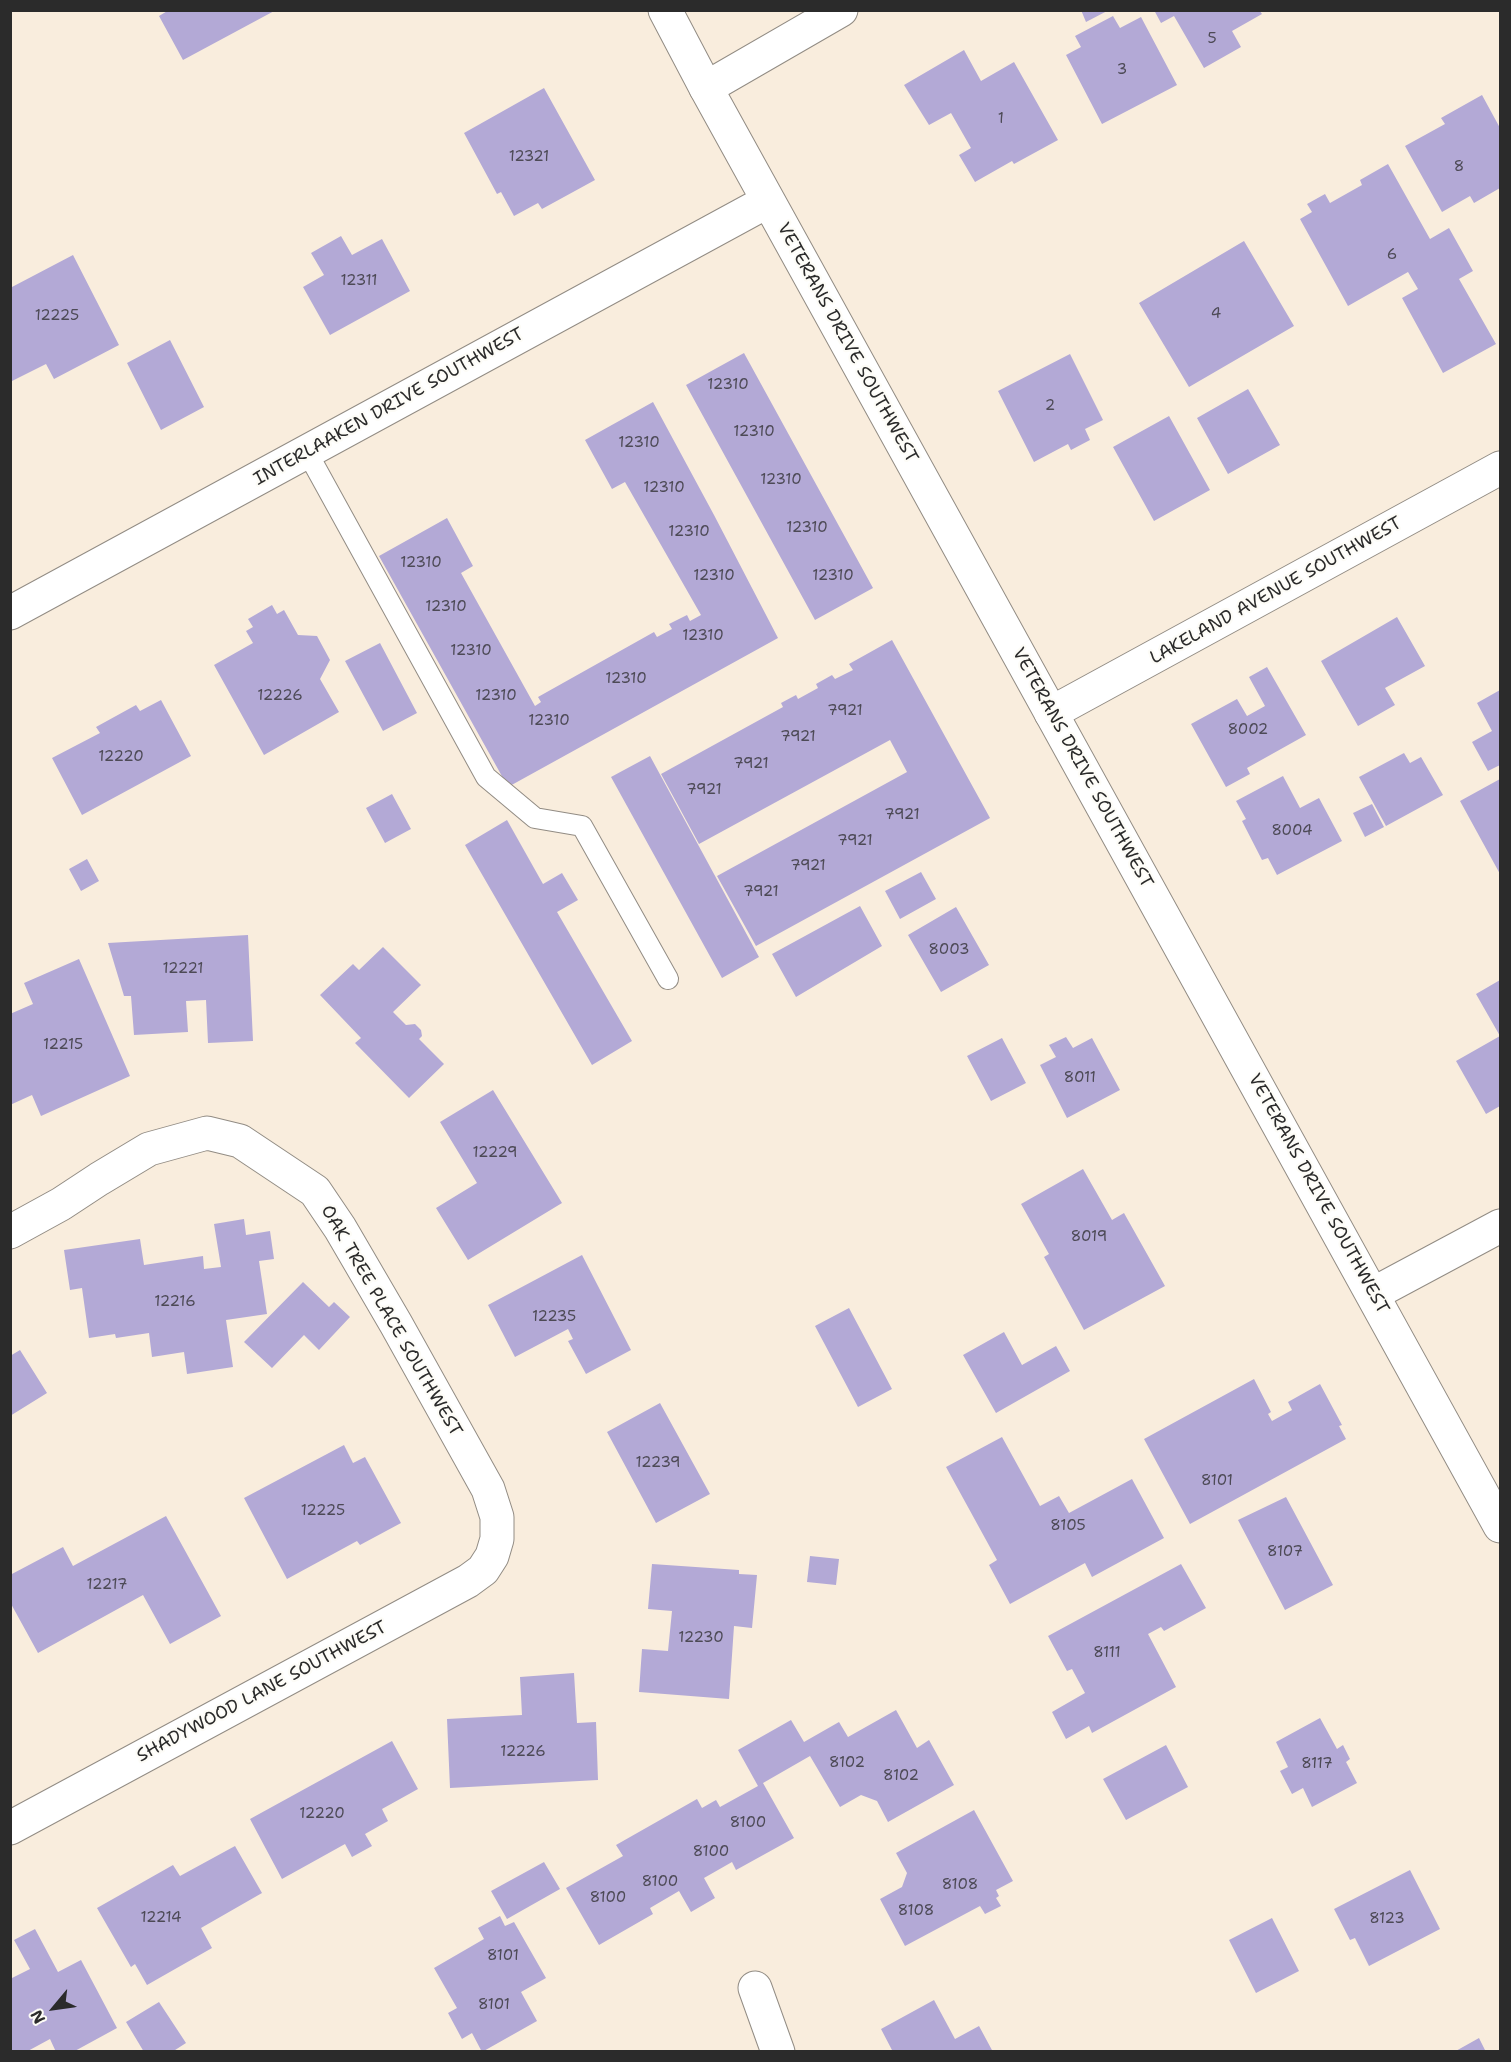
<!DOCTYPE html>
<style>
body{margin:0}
#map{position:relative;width:1511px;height:2062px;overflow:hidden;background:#f9eddd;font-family:"Shantell Sans",sans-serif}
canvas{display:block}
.frame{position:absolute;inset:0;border:12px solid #2b2b2b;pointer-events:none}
.north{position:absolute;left:24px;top:1978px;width:60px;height:60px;-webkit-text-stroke:4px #fdfcf7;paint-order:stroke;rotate:241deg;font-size:16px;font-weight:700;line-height:24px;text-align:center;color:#2b2b2b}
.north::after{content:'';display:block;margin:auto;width:21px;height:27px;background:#2b2b2b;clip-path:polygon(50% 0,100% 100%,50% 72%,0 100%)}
</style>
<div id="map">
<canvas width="1511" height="2062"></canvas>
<div class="frame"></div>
<div class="north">N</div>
</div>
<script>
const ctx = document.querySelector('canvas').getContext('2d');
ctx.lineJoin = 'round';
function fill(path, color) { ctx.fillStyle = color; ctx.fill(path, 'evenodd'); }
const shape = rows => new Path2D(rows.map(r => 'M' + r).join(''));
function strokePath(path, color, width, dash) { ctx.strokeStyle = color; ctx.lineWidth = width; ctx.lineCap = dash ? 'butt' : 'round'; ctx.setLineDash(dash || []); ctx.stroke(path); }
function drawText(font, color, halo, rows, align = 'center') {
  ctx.font = font + ' "Shantell Sans",sans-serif'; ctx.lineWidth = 4.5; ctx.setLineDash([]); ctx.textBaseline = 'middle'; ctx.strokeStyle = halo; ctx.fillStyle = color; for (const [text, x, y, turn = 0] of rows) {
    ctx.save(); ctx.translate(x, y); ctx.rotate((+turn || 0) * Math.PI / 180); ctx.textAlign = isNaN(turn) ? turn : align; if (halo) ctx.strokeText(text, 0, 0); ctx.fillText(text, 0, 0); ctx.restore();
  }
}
fill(shape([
 [169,10,276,10,183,60,159,16],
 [1081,10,1109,10,1086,22],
 [1154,10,1259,10,1262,14,1232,31,1241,47,1204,68,1174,16,1161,23],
 [1113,16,1120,28,1141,17,1177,85,1102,124,1066,55,1081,47,1075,36],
 [964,50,981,81,1014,62,1058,140,1014,164,1012,161,975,182,959,155,971,148,951,113,929,125,904,85],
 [544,88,595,180,542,209,538,203,514,216,501,192,497,194,464,133],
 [1482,95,1500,128,1500,188,1474,203,1470,196,1442,212,1405,146,1445,124,1441,118],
 [1388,164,1430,239,1449,228,1473,271,1459,279,1496,344,1443,373,1402,298,1418,289,1408,272,1348,306,1300,219,1312,212,1307,204,1325,194,1330,203,1362,185,1360,180],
 [341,236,352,255,382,239,410,291,330,335,303,287,324,275,311,253],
 [1244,241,1294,326,1189,387,1139,303],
 [73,255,119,345,54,379,46,364,10,382,10,284,12,287],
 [170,340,204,407,161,430,127,363],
 [744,353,873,588,815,620,686,385],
 [1070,354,1103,420,1085,429,1090,440,1071,450,1068,444,1034,462,998,391],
 [1248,389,1280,445,1228,474,1197,418],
 [653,402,714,515,778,638,508,787,379,556,447,518,473,566,461,573,535,706,541,702,538,697,654,632,657,637,672,629,669,624,687,615,690,621,701,615,625,482,612,489,585,440],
 [1169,416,1210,490,1154,521,1113,447],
 [272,605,277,614,284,610,298,635,317,636,330,660,320,679,339,712,264,755,214,665,253,643,246,631,253,627,248,619],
 [1397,617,1425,666,1385,688,1395,705,1358,726,1321,661],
 [892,640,990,818,756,946,717,876,907,772,890,740,699,844,661,774,783,707,781,703,796,695,798,699,818,688,816,684,832,675,835,679,853,670,849,664],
 [380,643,417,713,383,731,345,661],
 [1267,667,1306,735,1247,768,1250,774,1226,787,1191,724,1237,699,1247,716,1265,706,1249,677],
 [1500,690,1500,765,1488,771,1472,742,1492,731,1477,703],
 [161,700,191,756,82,815,52,758,100,733,96,727,136,705,140,711],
 [1404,753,1410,763,1421,757,1443,795,1386,826,1359,777],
 [650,756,759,957,722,978,611,777],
 [1283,776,1300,808,1319,798,1342,841,1277,875,1268,858,1262,860,1242,821,1246,819,1236,801],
 [1500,779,1500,874,1460,801],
 [392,794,411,829,385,843,366,808],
 [1372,804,1384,827,1365,837,1353,813],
 [507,820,543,884,562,873,578,900,557,912,632,1041,592,1065,465,845],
 [87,859,99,881,81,891,69,869],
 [921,872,936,899,900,919,885,891],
 [860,906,882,946,796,997,772,954],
 [956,907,989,965,941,992,908,935],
 [248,935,253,1041,208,1043,206,1000,186,1001,188,1032,134,1035,131,996,124,996,108,943],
 [383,947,421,985,393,1012,406,1025,415,1024,421,1030,422,1036,419,1039,444,1064,409,1098,355,1043,361,1038,320,995,353,964,359,970],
 [79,959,130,1076,41,1116,32,1095,10,1105,10,1014,33,1004,24,983],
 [1500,980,1500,1106,1486,1114,1456,1061,1500,1036,1476,994],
 [1066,1037,1073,1048,1092,1038,1120,1090,1067,1118,1040,1065,1056,1057,1049,1045],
 [1002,1038,1026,1083,991,1101,967,1056],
 [493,1090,562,1203,468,1260,436,1208,477,1183,440,1122],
 [1083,1169,1112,1220,1124,1213,1165,1286,1084,1330,1044,1257,1049,1254,1021,1204],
 [244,1219,246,1235,270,1231,274,1259,259,1261,267,1314,226,1320,233,1367,187,1374,184,1352,152,1357,149,1333,116,1338,115,1334,89,1338,82,1288,70,1290,64,1250,140,1239,144,1265,203,1256,204,1269,221,1267,214,1224],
 [582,1255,631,1350,586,1374,568,1341,573,1339,568,1329,515,1357,488,1305],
 [303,1282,329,1307,334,1302,350,1317,319,1350,304,1335,272,1368,244,1342],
 [849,1308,892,1389,858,1407,815,1326],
 [1004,1332,1022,1365,1056,1346,1070,1371,996,1413,963,1355],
 [20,1350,47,1393,10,1416,10,1356],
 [1254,1379,1271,1412,1268,1414,1272,1421,1292,1410,1288,1402,1320,1384,1342,1425,1339,1426,1346,1439,1190,1524,1144,1439],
 [660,1403,710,1494,656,1523,607,1432],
 [1002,1437,1040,1506,1059,1496,1069,1513,1132,1479,1164,1538,1092,1577,1085,1563,1010,1604,989,1565,997,1560,946,1467],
 [344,1445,353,1463,365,1457,401,1523,360,1545,357,1541,287,1579,244,1498],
 [1286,1497,1333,1585,1285,1610,1238,1520],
 [166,1516,221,1616,170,1644,143,1595,38,1653,10,1602,10,1575,63,1547,73,1566],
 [810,1556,839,1559,836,1585,807,1582],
 [652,1564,739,1570,739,1574,757,1575,752,1628,734,1626,729,1699,639,1692,642,1649,668,1651,672,1611,648,1609],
 [1181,1564,1206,1608,1164,1631,1161,1627,1148,1634,1176,1687,1092,1733,1089,1726,1066,1739,1052,1712,1085,1693,1072,1669,1067,1671,1048,1636],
 [574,1673,577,1723,596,1722,598,1780,450,1788,447,1719,522,1715,520,1677],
 [896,1710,917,1748,929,1740,954,1785,888,1822,877,1801,861,1795,840,1807,810,1756,763,1783,794,1838,736,1870,732,1862,704,1878,715,1898,691,1912,679,1891,650,1908,653,1914,599,1945,566,1888,623,1856,616,1845,697,1799,702,1808,716,1800,720,1807,758,1786,738,1750,791,1720,804,1742,839,1722,848,1737],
 [1320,1718,1337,1749,1343,1745,1350,1759,1346,1762,1357,1783,1312,1807,1303,1788,1292,1794,1280,1771,1288,1767,1276,1742],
 [392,1741,418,1789,382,1809,388,1821,365,1834,372,1846,352,1857,345,1844,282,1879,250,1819],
 [1166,1745,1188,1787,1126,1820,1103,1779],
 [974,1810,1013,1881,996,1890,999,1896,996,1898,1001,1906,985,1914,980,1906,905,1946,880,1899,902,1887,907,1873,896,1853],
 [235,1846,262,1893,201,1928,212,1948,147,1985,135,1964,131,1967,97,1908,173,1865,180,1876],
 [544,1862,560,1889,507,1919,491,1891],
 [1410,1870,1440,1929,1369,1966,1355,1938,1350,1940,1334,1909],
 [500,1916,505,1926,514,1922,546,1978,521,1992,537,2021,482,2052,472,2033,462,2039,448,2013,457,2008,434,1968,484,1939,478,1928],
 [1272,1918,1299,1971,1256,1993,1229,1940],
 [35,1929,58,1972,81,1960,117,2028,73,2052,56,2052,50,2039,26,2052,10,2052,10,1979,30,1969,14,1940],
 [934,2000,955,2039,979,2026,993,2052,893,2052,881,2029],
 [159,2002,186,2043,172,2052,144,2052,126,2022],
 [1479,2038,1486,2052,1454,2052]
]), '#b3a9d6');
const service = shape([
 [307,452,486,777,535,818,582,826,668,979]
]);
const minor = shape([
 [706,88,841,10],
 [1051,713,1500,468],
 [10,1232,61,1204,99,1179,149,1149,207,1133,240,1141,315,1191,340,1228,396,1324,488,1489,497,1517,497,1539,492,1556,483,1570,468,1581,10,1828],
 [1373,1294,1500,1226],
 [755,1988,778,2052]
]);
const tertiary = shape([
 [665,10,706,88,1500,1526],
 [10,613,768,201]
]);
strokePath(service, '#928c84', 22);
strokePath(minor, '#928c84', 35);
strokePath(tertiary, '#928c84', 35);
strokePath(service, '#fff', 20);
strokePath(minor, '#fff', 33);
strokePath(tertiary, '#fff', 33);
drawText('15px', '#4d4a56', null, [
 ["5",1212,39],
 ["3",1122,70],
 ["1",1001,119],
 ["12321",529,157],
 ["8",1459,167],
 ["6",1392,255],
 ["12311",359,281],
 ["4",1216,314],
 ["12225",57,316],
 ["12310",728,385],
 ["2",1050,406],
 ["12310",754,432],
 ["12310",639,443],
 ["12310",781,480],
 ["12310",664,488],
 ["12310",807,528],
 ["12310",689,532],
 ["12310",421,563],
 ["12310",714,576],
 ["12310",833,576],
 ["12310",446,607],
 ["12310",703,636],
 ["12310",471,651],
 ["12310",626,679],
 ["12226",280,696],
 ["12310",496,696],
 ["7921",845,711],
 ["12310",549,721],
 ["8002",1248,730],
 ["7921",798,737],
 ["12220",121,757],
 ["7921",751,764],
 ["7921",704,790],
 ["7921",902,815],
 ["8004",1292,831],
 ["7921",855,841],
 ["7921",808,866],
 ["7921",761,892],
 ["8003",949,950],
 ["12221",183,969],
 ["12215",63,1045],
 ["8011",1080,1078],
 ["12229",495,1153],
 ["8019",1089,1237],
 ["12216",175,1302],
 ["12235",554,1317],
 ["12239",658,1463],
 ["8101",1217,1481],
 ["12225",323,1511],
 ["8105",1068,1526],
 ["8107",1285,1552],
 ["12217",107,1585],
 ["12230",701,1638],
 ["8111",1107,1653],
 ["12226",523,1752],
 ["8102",847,1763],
 ["8117",1317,1764],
 ["8102",901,1776],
 ["12220",322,1814],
 ["8100",748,1823],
 ["8100",711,1852],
 ["8100",660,1882],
 ["8108",960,1885],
 ["8100",608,1898],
 ["8108",916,1911],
 ["12214",161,1918],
 ["8123",1387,1919],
 ["8101",503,1956],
 ["8101",494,2005]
]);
drawText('18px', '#2b2b2b', '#fdfcf7', [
 ["VETERANS DRIVE SOUTHWEST",847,343,61],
 ["INTERLAAKEN DRIVE SOUTHWEST",389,407,-29],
 ["LAKELAND AVENUE SOUTHWEST",1276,591,-29],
 ["VETERANS DRIVE SOUTHWEST",1082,768,61],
 ["VETERANS DRIVE SOUTHWEST",1318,1194,61],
 ["OAK TREE PLACE SOUTHWEST",391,1321,60],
 ["SHADYWOOD LANE SOUTHWEST",262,1692,-28]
]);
</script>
